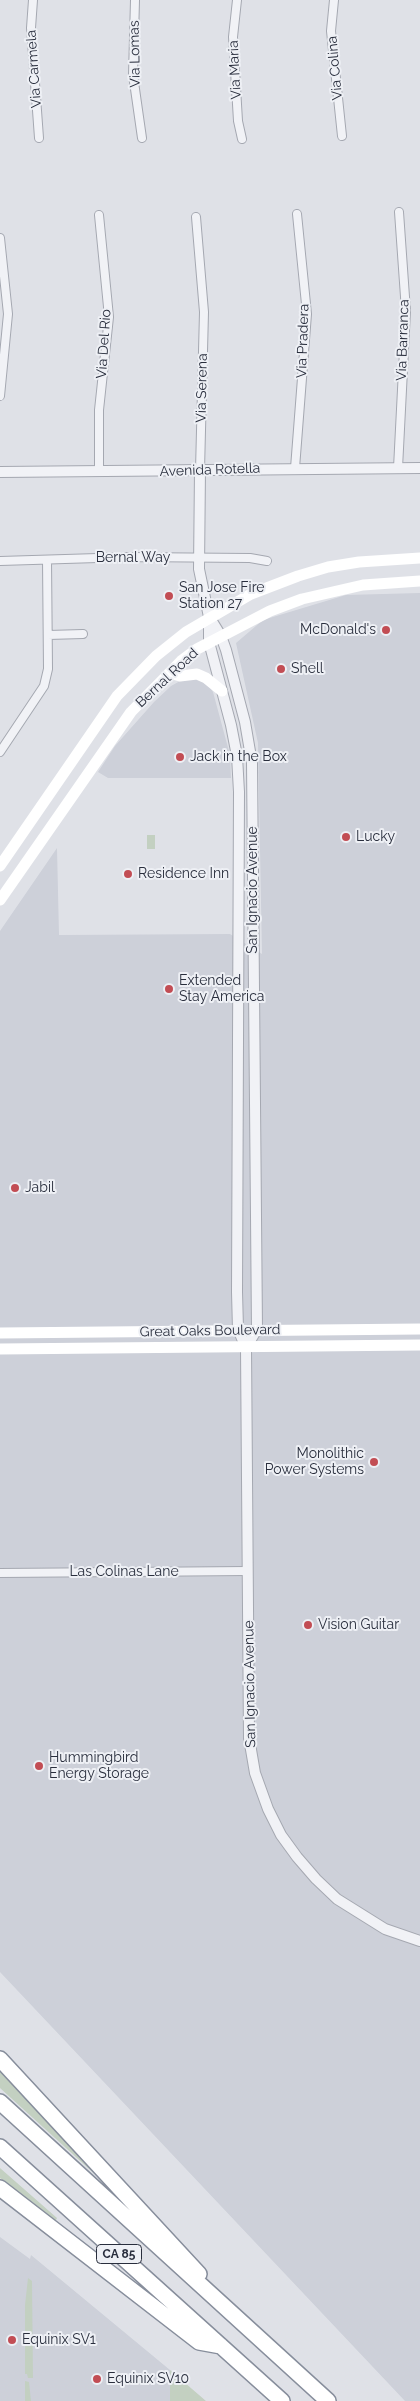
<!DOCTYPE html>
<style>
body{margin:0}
canvas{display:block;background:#dfe1e7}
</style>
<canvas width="420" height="2401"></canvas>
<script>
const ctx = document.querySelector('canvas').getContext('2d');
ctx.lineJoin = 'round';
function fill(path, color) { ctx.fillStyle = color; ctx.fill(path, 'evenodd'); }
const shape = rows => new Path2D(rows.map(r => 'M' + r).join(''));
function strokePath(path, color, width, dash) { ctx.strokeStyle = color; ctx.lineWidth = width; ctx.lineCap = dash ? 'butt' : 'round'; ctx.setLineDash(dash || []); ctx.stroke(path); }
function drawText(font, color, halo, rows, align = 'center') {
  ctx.font = font + ' Raleway,sans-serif'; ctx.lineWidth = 4; ctx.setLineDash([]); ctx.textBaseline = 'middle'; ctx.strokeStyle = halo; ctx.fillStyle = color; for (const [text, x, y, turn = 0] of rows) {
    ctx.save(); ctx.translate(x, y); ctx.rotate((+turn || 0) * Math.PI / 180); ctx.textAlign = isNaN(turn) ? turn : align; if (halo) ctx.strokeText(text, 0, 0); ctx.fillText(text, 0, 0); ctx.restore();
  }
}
fill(shape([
 [420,593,420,2401,405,2401,0,1972,0,931,57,848,59,935,230,934,262,954,258,743,236,643,263,620,346,595],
 [191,675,205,680,213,692,230,755,231,778,108,778,98,772,115,746,154,702,171,686],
 [0,2237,30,2259,31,2255,170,2370,170,2401,0,2401]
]), '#cdd0d9');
fill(shape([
 [147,835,155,835,155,849,147,849],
 [0,2062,104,2173,99,2178,0,2088],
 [0,2168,57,2218,55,2222,0,2178],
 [28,2278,32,2281,33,2378,28,2378,27,2374,25,2374,25,2305],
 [170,2370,206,2401,170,2401],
 [25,2381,29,2382,31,2401,25,2401]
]), '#c3d0c1');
const minor = shape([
 [33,0,31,28,39,138],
 [135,0,133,75,142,138],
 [237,0,233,37,238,121,242,139],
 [334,0,331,31,342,136],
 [99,215,109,317,99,410,99,472],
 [196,217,204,312,200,470],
 [0,238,8,314,0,396],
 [295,468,307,314,297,214],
 [398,468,406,311,399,212],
 [0,561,130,557,250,558,267,561],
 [48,635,83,634],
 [0,752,44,686,48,669,47,560],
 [0,1573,248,1571]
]);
const tertiary = shape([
 [200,470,199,569,209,617,209,642,231,725,237,756,239,792,237,1292,238,1329,246,1348,249,1738,255,1773,268,1809,281,1835,297,1857,316,1879,337,1899,385,1929,420,1941],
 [0,472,420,468],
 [210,618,221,636,226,650,245,722,252,763,257,1329,246,1348]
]);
const motorway = shape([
 [0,2059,199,2274],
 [0,2102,328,2401],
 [0,2147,282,2401],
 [0,2188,199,2342,221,2346]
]);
strokePath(minor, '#a5a8b1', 10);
strokePath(tertiary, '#a5a8b1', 12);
strokePath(motorway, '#878e9c', 18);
strokePath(minor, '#f1f2f6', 8);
strokePath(tertiary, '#f1f2f6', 10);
strokePath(shape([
 [169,673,180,676,197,674,206,678,222,691],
 [0,866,117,696,156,656,186,632,251,594,298,576,328,567,359,562,420,558],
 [0,900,131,712,181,661,197,649,270,611,302,599,363,585,420,581],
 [0,1333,420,1329],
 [0,1349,420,1345]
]), '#fff', 11);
strokePath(motorway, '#fff', 15);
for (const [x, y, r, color] of [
 [169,596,5,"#c24d54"],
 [386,630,5,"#c24d54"],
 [281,669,5,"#c24d54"],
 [180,757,5,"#c24d54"],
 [346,837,5,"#c24d54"],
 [128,874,5,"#c24d54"],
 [169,989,5,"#c24d54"],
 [15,1188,5,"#c24d54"],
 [374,1462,5,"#c24d54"],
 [308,1625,5,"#c24d54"],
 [39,1766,5,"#c24d54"],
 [12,2340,5,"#c24d54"],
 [97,2379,5,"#c24d54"]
]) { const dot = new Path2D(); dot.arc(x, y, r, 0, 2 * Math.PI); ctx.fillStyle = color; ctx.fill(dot); strokePath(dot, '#eef0f5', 2); }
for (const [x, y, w] of [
 [119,2254,45]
]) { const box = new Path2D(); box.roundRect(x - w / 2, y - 9.5, w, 19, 4); ctx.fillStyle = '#eef0f5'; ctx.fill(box); strokePath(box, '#292e3d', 1); }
drawText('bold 12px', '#292e3d', null, [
 ["CA 85",119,2254]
]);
drawText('14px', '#292e3d', '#eef0f5', [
 ["Via Lomas",135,54,-91],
 ["Via Colina",335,68,-95],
 ["Via Carmela",34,69,-94],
 ["Via Maria",235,70,-93],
 ["Via Barranca",403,340,-88],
 ["Via Pradera",303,341,-88],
 ["Via Del Rio",104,344,-86],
 ["Via Serena",202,388,-89],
 ["Avenida Rotella",210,470,-2],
 ["Bernal Way",133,558],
 ["Bernal Road",167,678,-43],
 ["San Ignacio Avenue",253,890,-90],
 ["Great Oaks Boulevard",210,1331,-1],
 ["Las Colinas Lane",124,1572],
 ["San Ignacio Avenue",250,1684,-91]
]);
drawText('14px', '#292e3d', '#eef0f5', [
 ["San Jose Fire",179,588],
 ["Station 27",179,604],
 ["McDonald's",376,630,"right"],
 ["Shell",291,669],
 ["Jack in the Box",190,757],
 ["Lucky",356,837],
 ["Residence Inn",138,874],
 ["Extended",179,981],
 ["Stay America",179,997],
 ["Jabil",25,1188],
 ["Monolithic",364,1454,"right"],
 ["Power Systems",364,1470,"right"],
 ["Vision Guitar",318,1625],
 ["Hummingbird",49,1758],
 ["Energy Storage",49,1774],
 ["Equinix SV1",22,2340],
 ["Equinix SV10",107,2379]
], 'left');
</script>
